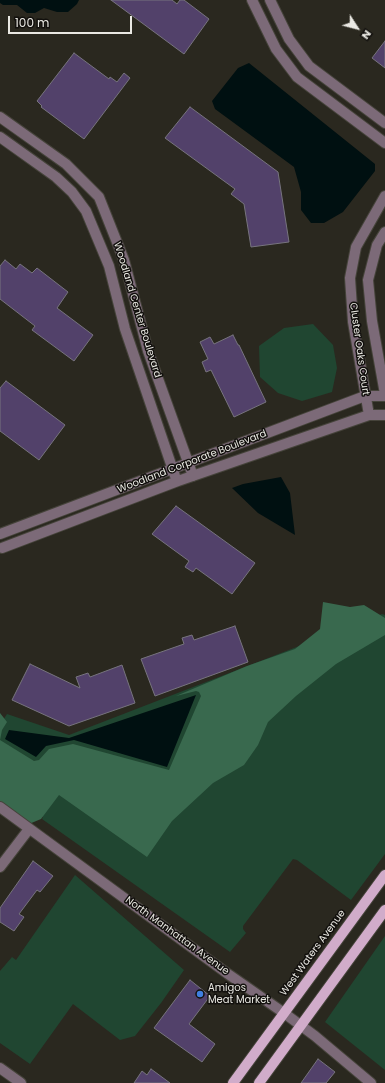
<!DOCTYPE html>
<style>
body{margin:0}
#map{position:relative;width:385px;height:1083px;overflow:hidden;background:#2a281f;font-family:Poppins,sans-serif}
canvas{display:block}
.north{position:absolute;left:337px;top:8px;width:40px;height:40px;-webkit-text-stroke:3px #12100d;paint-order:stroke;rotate:126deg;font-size:11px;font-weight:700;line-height:16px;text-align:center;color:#eae9e3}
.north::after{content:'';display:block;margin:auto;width:14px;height:18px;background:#eae9e3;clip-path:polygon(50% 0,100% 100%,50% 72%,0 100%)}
.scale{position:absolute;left:8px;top:16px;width:124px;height:18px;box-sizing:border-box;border:2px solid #eae9e3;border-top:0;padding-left:5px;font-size:12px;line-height:14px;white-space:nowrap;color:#eae9e3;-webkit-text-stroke:3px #12100d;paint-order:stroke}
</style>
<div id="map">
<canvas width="385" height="1083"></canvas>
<div class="north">N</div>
<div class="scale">100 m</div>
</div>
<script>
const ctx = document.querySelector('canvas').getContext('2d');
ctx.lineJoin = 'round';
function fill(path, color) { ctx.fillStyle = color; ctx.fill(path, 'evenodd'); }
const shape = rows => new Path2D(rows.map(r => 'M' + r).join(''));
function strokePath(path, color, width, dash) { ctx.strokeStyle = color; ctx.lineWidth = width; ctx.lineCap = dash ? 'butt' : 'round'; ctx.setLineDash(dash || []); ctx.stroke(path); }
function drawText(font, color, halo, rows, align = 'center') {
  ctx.font = font + ' Poppins,sans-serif'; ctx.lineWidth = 3; ctx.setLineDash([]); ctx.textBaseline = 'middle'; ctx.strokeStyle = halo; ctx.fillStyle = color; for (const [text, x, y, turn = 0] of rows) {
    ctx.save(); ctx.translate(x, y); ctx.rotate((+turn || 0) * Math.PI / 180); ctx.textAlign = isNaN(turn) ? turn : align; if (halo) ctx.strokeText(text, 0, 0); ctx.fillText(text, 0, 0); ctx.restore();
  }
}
fill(shape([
 [313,324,333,345,337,368,332,392,302,401,278,393,260,377,259,346,284,328],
 [382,614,385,615,385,854,351,900,297,860,293,859,243,926,243,929,246,933,230,952,42,819,43,817,0,786,0,725,7,714,69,735],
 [75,875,184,970,161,1003,135,1036,120,1040,73,1004,30,1064,0,1043,0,971,12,957,16,960],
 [385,936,385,1070,325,1022]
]), '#204631');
fill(shape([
 [323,602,350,607,364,605,385,618,385,635,336,664,296,696,268,722,258,745,244,765,213,783,172,821,147,857,59,795,41,819,29,824,0,802,0,713,7,722,2,730,0,740,34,761,39,760,49,749,73,744,169,770,201,696,199,692,196,691,176,696,247,666,295,649,320,629]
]), '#39694e');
fill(shape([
 [0,0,79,0,77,4,68,12,57,12,44,8,35,13,27,13,17,5,3,5,0,3],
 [249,63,375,164,375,171,343,212,324,223,311,223,301,210,301,192,294,167,215,109,212,101,238,68],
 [281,477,290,493,295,535,258,513,232,488,243,484],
 [196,695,167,767,74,740,46,746,36,757,5,739,9,730,69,738]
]), '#001011');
const building = shape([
 [111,0,172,0,177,4,180,0,184,0,209,19,184,54,111,0],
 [385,41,385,68,372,58,385,41],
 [74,53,109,79,110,77,117,82,124,73,130,78,84,139,41,107,42,106,37,101,74,53],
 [190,107,278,172,289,242,251,247,244,204,231,194,235,189,165,138,190,107],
 [5,260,16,269,20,264,32,273,37,268,68,292,57,308,93,335,74,361,32,330,35,326,0,299,0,266,5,260],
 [233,335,238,345,239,345,266,402,234,417,211,370,206,372,202,362,208,359,200,342,210,337,214,344,233,335],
 [6,381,65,425,39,460,0,431,0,388,6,381],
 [176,506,255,563,232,594,196,568,193,572,185,567,189,561,152,534,176,506],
 [235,626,248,662,155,696,141,659,184,644,182,638,192,635,194,640,235,626],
 [30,664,80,688,76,677,88,673,90,677,122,665,135,703,69,726,12,700,30,664],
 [33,861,53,876,40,892,37,890,19,914,24,917,14,931,0,922,0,908,33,861],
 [190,980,210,996,189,1024,215,1044,202,1062,154,1028,190,980],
 [318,1059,335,1072,326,1083,301,1083,318,1059],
 [151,1069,170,1083,134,1083,142,1071,147,1075,151,1069]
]);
fill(building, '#52416a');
strokePath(building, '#77747e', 1);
const minor = shape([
 [252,0,276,49,297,77,385,143],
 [270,0,289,39,309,66,385,123],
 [0,117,66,164,99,197,124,260,148,351,193,476],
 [0,137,56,177,72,192,86,211,109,266,125,329,175,476],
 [385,232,377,245,368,280,372,321,385,394],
 [369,415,353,322,350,278,356,247,385,196],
 [0,534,365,396,385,396],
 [2,548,178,481,369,415,385,415],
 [0,807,228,974,284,1013,315,1036,371,1083],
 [0,867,29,829],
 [0,1068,21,1083]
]);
const major = shape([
 [233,1083,385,875],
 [259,1083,385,910]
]);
strokePath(minor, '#45433a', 12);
strokePath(major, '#45433a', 12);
strokePath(minor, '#7c6a78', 10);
strokePath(major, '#d1acca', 10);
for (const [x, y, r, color] of [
 [200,994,4,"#3f7fe0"]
]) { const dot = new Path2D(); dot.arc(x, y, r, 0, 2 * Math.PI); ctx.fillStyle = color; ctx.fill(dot); strokePath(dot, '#12100d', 1.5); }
drawText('10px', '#eae9e3', '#12100d', [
 ["Woodland Center Boulevard",137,310,73],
 ["Cluster Oaks Court",359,349,82],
 ["Woodland Corporate Boulevard",192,462,-21],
 ["North Manhattan Avenue",177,936,36],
 ["West Waters Avenue",313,953,-54]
]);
drawText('10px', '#eae9e3', '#12100d', [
 ["Amigos",208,988],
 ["Meat Market",208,1000]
], 'left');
</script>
